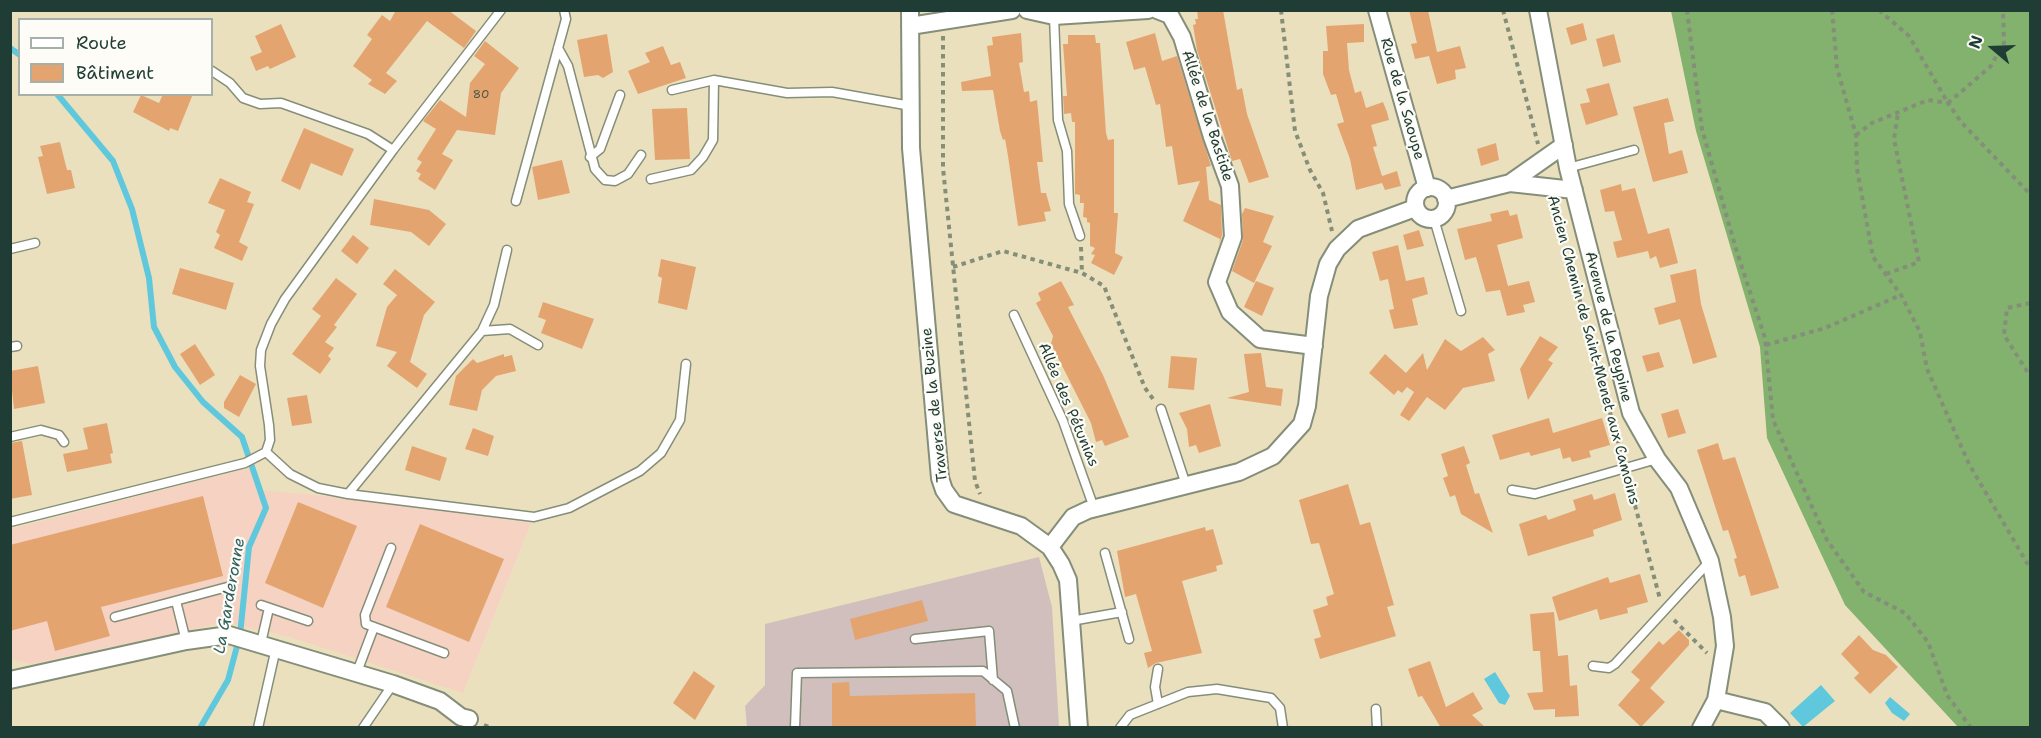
<!DOCTYPE html>
<meta charset="utf-8">
<style>
body{margin:0}
#map{position:relative;width:2041px;height:738px;overflow:hidden;background:#eae0be;font-family:"Shantell Sans",sans-serif}
canvas{display:block}
.frame{position:absolute;inset:0;border:12px solid #1f3d34;pointer-events:none}
.legend{position:absolute;left:18px;top:18px;width:195px;height:78px;box-sizing:border-box;background:#fdfcf7;border:2px solid #a4b0a9;margin:0;padding:8px 10px;list-style:none;font-size:18px;color:#1f3d34}
.legend li{display:flex;align-items:center;gap:12px;height:30px}
.legend b{width:30px;border:2px solid #a4b0a9}
.north{position:absolute;left:1963px;top:18px;width:60px;height:60px;-webkit-text-stroke:4px #fdfcf7;paint-order:stroke;rotate:289deg;font-size:16px;font-weight:700;line-height:24px;text-align:center;color:#1f3d34}
.north::after{content:'';display:block;margin:auto;width:21px;height:27px;background:#1f3d34;clip-path:polygon(50% 0,100% 100%,50% 72%,0 100%)}
</style>
<div id="map">
<canvas width="2041" height="738"></canvas>
<div class="frame"></div>
<ul class="legend">
<li><b style="height:8px;background:#fff"></b>Route</li>
<li><b style="height:16px;background:#e4a470"></b>Bâtiment</li>
</ul>
<div class="north">N</div>
</div>
<script>
const ctx = document.querySelector('canvas').getContext('2d');
ctx.lineJoin = 'round';
function fill(path, color) { ctx.fillStyle = color; ctx.fill(path, 'evenodd'); }
const shape = rows => new Path2D(rows.map(r => 'M' + r).join(''));
function strokePath(path, color, width, dash) { ctx.strokeStyle = color; ctx.lineWidth = width; ctx.lineCap = dash ? 'butt' : 'round'; ctx.setLineDash(dash || []); ctx.stroke(path); }
function drawText(font, color, halo, rows, align = 'center') {
  ctx.font = font + ' "Shantell Sans",sans-serif'; ctx.lineWidth = 4.5; ctx.setLineDash([]); ctx.textBaseline = 'middle'; ctx.strokeStyle = halo; ctx.fillStyle = color; for (const [text, x, y, turn = 0] of rows) {
    ctx.save(); ctx.translate(x, y); ctx.rotate((+turn || 0) * Math.PI / 180); ctx.textAlign = isNaN(turn) ? turn : align; if (halo) ctx.strokeText(text, 0, 0); ctx.fillText(text, 0, 0); ctx.restore();
  }
}
fill(shape([
 [249,468,260,490,377,501,531,523,463,693,290,637,225,622,31,664,11,660,11,529]
]), '#f5d2c2');
fill(shape([
 [1039,557,1052,607,1059,727,747,727,745,706,765,685,765,624]
]), '#d1bfbd');
fill(shape([
 [1671,11,2030,11,2030,727,1958,727,1845,605,1767,438,1760,347,1696,131]
]), '#82b26d');
fill(shape([
 [1495,672,1510,696,1505,705,1499,703,1484,679],
 [1821,685,1835,701,1803,727,1790,713],
 [1890,697,1910,714,1904,721,1892,713,1885,703]
]), '#60c8dc');
strokePath(shape([
 [10,48,20,55],
 [57,94,113,161,132,209,149,278,154,327,175,367,203,402,242,437,266,508,249,547,240,635,228,680,200,728]
]), '#60c8dc', 6);
fill(shape([
 [396,10,448,10,476,31,464,48,427,21,386,73,397,81,385,94,368,84,372,80,353,66,372,39,367,35,382,15,390,21],
 [1197,10,1223,10,1237,90,1242,88,1247,114,1269,177,1249,183,1240,159,1232,161,1197,50,1193,25,1196,24,1195,19,1198,19],
 [1409,10,1428,10,1437,52,1460,46,1466,68,1455,70,1456,79,1437,84,1429,56,1415,59,1411,44,1417,43],
 [1583,23,1587,40,1571,45,1566,28],
 [281,24,296,57,270,69,268,66,256,71,250,57,262,52,255,36],
 [1364,24,1364,42,1347,43,1349,70,1355,93,1361,91,1366,108,1383,102,1387,112,1389,120,1371,125,1377,146,1373,147,1382,176,1397,171,1401,186,1385,190,1382,183,1356,190,1350,159,1337,124,1344,122,1336,94,1331,95,1323,74,1323,51,1328,51,1326,26],
 [1021,33,1023,62,1019,63,1024,92,1029,91,1030,102,1037,100,1043,162,1037,162,1041,193,1046,193,1051,211,1044,212,1046,221,1018,226,1008,156,1005,139,1003,140,1000,131,993,90,962,91,961,82,991,76,987,46,993,45,992,37],
 [1155,33,1162,61,1177,56,1211,166,1206,167,1209,200,1221,205,1222,235,1219,245,1220,239,1183,221,1200,181,1178,185,1172,146,1166,147,1160,104,1156,105,1145,67,1134,70,1126,42],
 [607,34,613,72,603,78,598,75,584,77,577,40],
 [1614,34,1621,62,1603,67,1596,39],
 [1068,35,1095,35,1096,43,1100,43,1106,133,1108,140,1114,139,1114,213,1118,213,1115,253,1123,257,1114,275,1091,263,1095,255,1091,254,1095,248,1090,246,1090,223,1087,222,1087,218,1083,217,1084,203,1080,203,1080,195,1075,194,1075,122,1072,122,1071,113,1064,114,1063,96,1067,96,1063,44,1068,44],
 [485,41,519,68,501,93,495,135,457,130,442,154,453,160,435,190,418,179,421,174,416,171,422,162,417,159,436,129,423,121,440,100,466,117,470,83,485,64,474,56],
 [663,46,671,65,680,62,686,78,638,94,628,71,650,62,645,53],
 [1609,83,1618,115,1586,125,1580,104,1590,102,1586,89],
 [163,94,193,94,178,131,170,128,169,131,133,112,141,95,159,103],
 [1668,98,1674,121,1664,123,1669,154,1682,150,1688,173,1653,182,1633,107],
 [687,108,690,159,655,160,652,109],
 [304,128,354,149,342,176,311,163,300,190,281,181],
 [60,142,67,170,71,170,75,188,47,194,38,157,43,156,40,146],
 [1496,143,1499,160,1481,166,1477,149],
 [562,160,570,193,538,200,532,167],
 [220,178,251,192,247,202,254,204,239,242,248,247,242,261,214,248,220,235,216,232,225,210,208,203],
 [1621,184,1622,191,1635,188,1648,234,1669,228,1678,263,1660,268,1656,256,1650,259,1648,251,1617,258,1613,242,1622,240,1614,211,1605,212,1600,190],
 [374,199,429,210,446,224,429,246,411,232,370,225],
 [1245,208,1274,216,1263,242,1272,246,1254,283,1232,271,1243,240,1242,214],
 [1508,210,1510,216,1517,214,1523,238,1497,245,1508,286,1529,281,1535,302,1523,305,1525,312,1507,316,1500,290,1486,292,1476,257,1465,260,1457,229,1492,221,1490,214],
 [1419,230,1424,246,1407,250,1403,235],
 [353,235,369,248,357,264,341,251],
 [1398,245,1406,281,1424,277,1428,294,1412,299,1418,325,1394,329,1389,310,1394,309,1388,279,1380,281,1372,252],
 [661,259,696,267,687,310,658,303,662,278,658,276],
 [180,268,234,283,226,310,172,294],
 [395,269,435,302,424,315,410,362,427,374,417,388,387,366,397,352,376,346,387,307,397,295,383,284],
 [1696,269,1701,304,1717,357,1693,364,1680,319,1659,325,1654,308,1676,302,1670,275],
 [336,278,357,294,334,325,337,327,325,342,334,348,328,356,331,359,320,374,292,354,321,316,312,309],
 [1061,281,1074,305,1068,307,1103,375,1129,437,1105,446,1102,440,1096,442,1091,423,1051,344,1053,336,1036,303,1041,300,1038,293],
 [1256,281,1274,288,1262,316,1244,307],
 [543,302,594,319,582,349,541,333,546,320,538,317],
 [1540,336,1558,347,1548,360,1553,363,1528,400,1520,369],
 [1483,337,1495,350,1488,354,1495,381,1463,388,1445,410,1427,397,1409,421,1400,415,1414,392,1407,387,1402,393,1398,390,1394,395,1369,373,1385,354,1406,373,1423,353,1427,370,1445,339,1461,351],
 [195,344,215,375,200,385,180,354],
 [1659,352,1664,367,1647,372,1642,356],
 [1261,353,1266,387,1283,389,1281,406,1227,398,1249,392,1244,354],
 [504,354,504,357,512,355,516,371,496,376,482,390,477,411,449,405,456,376,473,359,477,363],
 [1171,356,1197,358,1194,390,1168,388],
 [38,366,45,403,14,409,10,371],
 [240,375,256,384,239,417,224,408,224,402],
 [307,395,312,423,292,426,287,398],
 [1210,404,1221,446,1199,453,1196,445,1189,447,1187,429,1179,413],
 [1678,409,1686,433,1668,438,1661,414],
 [1549,418,1553,433,1602,418,1610,445,1589,451,1591,457,1572,462,1570,457,1563,459,1560,448,1531,456,1529,452,1500,460,1492,435],
 [107,423,113,453,110,454,112,463,67,472,63,454,88,449,83,428],
 [473,428,494,436,488,456,465,449],
 [22,441,32,495,10,499,10,443],
 [1718,443,1723,460,1735,457,1779,588,1751,596,1745,575,1739,577,1734,559,1737,558,1728,530,1723,531,1697,450],
 [412,446,447,458,440,481,405,470],
 [1464,446,1470,463,1466,465,1475,494,1479,493,1493,533,1461,514,1455,495,1450,497,1443,478,1448,476,1441,454],
 [1348,484,1360,525,1370,522,1394,605,1387,607,1396,636,1320,659,1314,639,1321,637,1313,610,1328,605,1326,597,1334,594,1319,543,1311,544,1299,500],
 [1615,493,1622,520,1593,530,1594,536,1528,556,1519,524,1546,515,1548,520,1576,510,1573,500,1592,494,1594,500],
 [203,496,223,576,101,607,110,636,55,651,47,621,10,631,10,545],
 [298,502,357,526,323,608,265,583],
 [420,524,504,559,469,642,386,607],
 [1205,527,1206,531,1213,529,1223,564,1216,566,1217,571,1182,581,1202,653,1156,663,1148,668,1144,653,1152,651,1136,594,1125,597,1117,551],
 [1640,574,1648,602,1627,608,1628,613,1600,620,1597,609,1559,621,1552,597,1608,577,1610,583],
 [922,600,928,621,855,640,850,619],
 [1554,612,1558,656,1568,655,1570,686,1577,685,1579,716,1555,717,1555,709,1534,710,1527,693,1543,692,1540,651,1533,651,1530,614],
 [1679,630,1689,640,1689,645,1650,688,1665,702,1641,727,1618,705,1640,680,1631,672,1659,641,1663,645],
 [1859,635,1873,650,1886,655,1898,667,1870,694,1854,678,1859,673,1841,654],
 [1430,661,1446,707,1473,692,1483,709,1472,715,1486,728,1441,728,1422,696,1418,697,1408,669],
 [694,671,715,686,695,720,673,703],
 [849,682,850,696,975,693,976,728,832,728,832,683]
]), '#e4a470');
const lane = shape([
 [1054,16,1058,120,1067,151,1069,204,1080,236],
 [558,48,568,66,595,169,605,180,615,181,628,174,641,155],
 [212,71,230,83,243,98,260,104,281,103,368,134,393,150],
 [672,90,714,80,787,93,832,92,911,106],
 [590,157,600,149,620,95],
 [1568,168,1634,150],
 [651,179,691,170,703,157,713,140,714,80],
 [516,201,566,19,564,10],
 [1434,219,1461,311],
 [10,249,35,243],
 [1014,315,1063,421,1094,508],
 [482,331,494,305,507,250],
 [10,347,17,346],
 [1161,409,1186,485],
 [10,437,41,430,59,435,64,442],
 [266,452,290,474,318,488,348,494,482,331,510,329,538,345],
 [1512,490,1535,494,1657,459],
 [348,494,534,517,569,508,640,471,661,453,680,420,686,364],
 [10,522,245,463,266,452,270,440,269,425,260,366,261,350,271,324,285,299,393,150,501,10],
 [391,548,365,615,366,624,444,653],
 [1105,553,1129,639],
 [176,601,186,641],
 [261,605,308,621],
 [115,617,231,586],
 [1071,621,1122,612],
 [915,639,989,631,993,680],
 [261,643,269,608],
 [1593,666,1609,668,1615,664,1709,562],
 [1158,669,1155,687,1158,704],
 [357,672,374,627],
 [1376,709,1377,728],
 [258,728,276,648],
 [363,728,393,684],
 [795,728,797,673,983,671,1007,691,1015,728],
 [1120,728,1130,715,1188,692,1217,689,1271,698,1280,708,1283,728]
]);
const street = shape([
 [910,10,911,148,940,478,944,490,954,504,1021,526,1050,547,1061,564,1068,580,1079,728],
 [1027,10,1054,16,1148,10],
 [1157,10,1170,15,1182,37,1212,137,1230,186,1233,237,1217,282,1230,312,1260,339,1314,346],
 [1377,10,1427,188],
 [1538,10,1568,168,1631,413,1657,459,1679,488,1710,561,1722,617,1725,646,1716,700,1701,728],
 [910,26,1012,10],
 [1510,183,1574,190],
 '1415 203a16 16 0 1 1 32 0a16 16 0 1 1-32 0Z',
 [1446,199,1510,183,1564,145],
 [1050,547,1073,517,1088,510,1239,472,1273,456,1302,424,1307,406,1319,296,1328,264,1337,249,1358,229,1415,208],
 [10,680,186,641,229,635,393,684,440,701,461,717,469,719],
 [1716,700,1765,712,1781,728]
]);
strokePath(lane, '#848e79', 11);
strokePath(street, '#848e79', 20);
strokePath(shape([
 [1281,10,1295,131,1310,170,1323,193,1332,231],
 [1503,10,1538,144],
 [1687,10,1702,129,1736,249,1765,338,1773,420,1827,540,1864,592,1905,613,1928,642,1947,695,1971,728],
 [1832,10,1837,68,1856,135,1857,169,1873,257,1901,295,1920,332,1927,369,1969,464,2030,568],
 [1879,10,1909,36,1948,103,1990,67,2004,43,2003,10],
 [943,36,943,168,975,481,980,494],
 [1856,135,1872,123,1928,100,1948,103,1961,122,2030,194],
 [1554,204,1622,457],
 [1081,247,1082,273],
 [953,267,1003,251,1082,273,1104,286,1145,388,1153,399],
 [1886,274,1919,262,1894,139,1898,113],
 [2030,303,2007,308,2004,335,2030,376],
 [1766,345,1825,328,1901,295],
 [1628,479,1660,599],
 [1674,620,1707,653],
 [484,725,492,728]
]), '#848e79', 4, [4.5, 4.5]);
strokePath(lane, '#fff', 8);
strokePath(street, '#fff', 16);
drawText('12px', '#505743', null, [
 ["80",481,95]
]);
drawText('15px', '#1f3d34', '#fdfcf7', [
 ["Rue de la Saoupe",1402,99,74],
 ["Allée de la Bastide",1207,116,72],
 ["Avenue de la Peypine",1608,327,76],
 ["Ancien Chemin de Saint-Menet aux Camoins",1593,350,75],
 ["Traverse de la Buzine",935,405,-96],
 ["Allée des Pétunias",1068,405,67]
]);
drawText('italic 16px', '#2f605e', '#fdfcf7', [
 ["La Garderonne",230,596,-80]
]);
</script>
